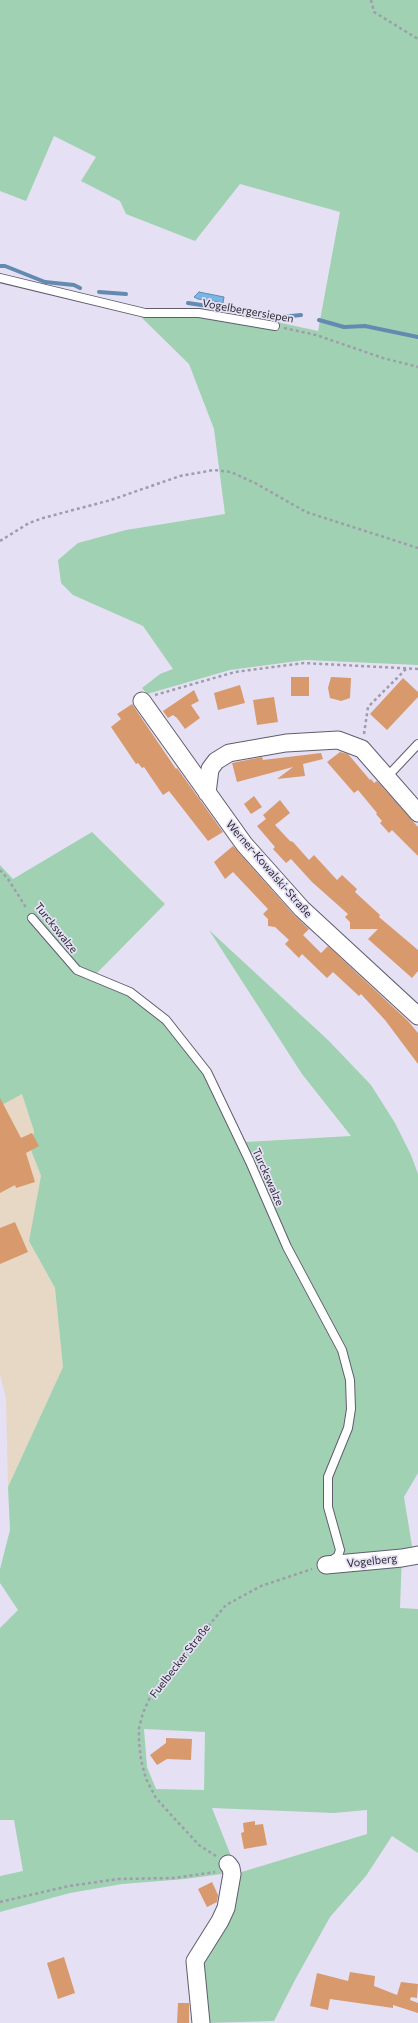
<!DOCTYPE html>
<meta charset="utf-8">
<style>
body{margin:0}
canvas{display:block;background:#e5e0f4}
</style>
<canvas width="418" height="2023"></canvas>
<script>
const ctx = document.querySelector('canvas').getContext('2d');
ctx.lineJoin = 'round';
function fill(path, color) { ctx.fillStyle = color; ctx.fill(path, 'evenodd'); }
const shape = rows => new Path2D(rows.map(r => 'M' + r).join(''));
function strokePath(path, color, width, dash) { ctx.strokeStyle = color; ctx.lineWidth = width; ctx.lineCap = dash ? 'butt' : 'round'; ctx.setLineDash(dash || []); ctx.stroke(path); }
function drawText(font, color, halo, rows, align = 'center') {
  ctx.font = font + ' Commissioner,sans-serif'; ctx.lineWidth = 3.5; ctx.setLineDash([]); ctx.textBaseline = 'middle'; ctx.strokeStyle = halo; ctx.fillStyle = color; for (const [text, x, y, turn = 0] of rows) {
    ctx.save(); ctx.translate(x, y); ctx.rotate((+turn || 0) * Math.PI / 180); ctx.textAlign = isNaN(turn) ? turn : align; if (halo) ctx.strokeText(text, 0, 0); ctx.fillText(text, 0, 0); ctx.restore();
  }
}
fill(shape([
 [22,1093,34,1131,31,1150,41,1176,35,1252,55,1288,63,1367,8,1487,6,1398,0,1374,0,1106]
]), '#e7d7c5');
fill(shape([
 [0,0,418,0,418,665,305,660,230,670,147,694,142,688,160,674,173,669,143,626,73,595,61,583,58,560,78,543,126,530,225,514,214,429,189,364,141,317,198,316,274,329,277,322,318,331,340,212,240,184,195,241,126,214,120,201,81,181,96,157,54,136,26,201,0,191],
 [92,832,165,904,96,974,169,1019,208,1066,245,1142,351,1136,302,1074,209,930,329,1041,371,1085,395,1123,411,1155,418,1174,418,1473,404,1497,413,1552,402,1554,400,1608,418,1609,418,1853,392,1836,366,1876,330,1917,295,1980,274,2021,206,2023,198,1960,235,1874,367,1834,367,1810,334,1813,212,1808,231,1856,229,1873,185,1879,122,1884,70,1893,0,1912,0,1876,23,1871,14,1820,0,1820,0,1628,18,1610,0,1583,0,1569,10,1530,8,1487,63,1367,55,1288,29,1241,41,1176,31,1150,34,1131,22,1094,0,1106,0,865,13,879],
 [144,1729,205,1732,204,1790,156,1789,147,1767]
]), '#a1d1b3');
const water = shape([
 [199,292,224,297,223,303,198,299,194,297,199,292]
]);
fill(water, '#7ab5e7');
strokePath(water, '#638bb1', 1);
strokePath(shape([
 [0,266,5,266,45,282,74,285,80,288],
 [99,292,126,294],
 [188,303,281,317,301,315],
 [319,320,344,327,365,326,418,337]
]), '#638bb1', 4);
fill(shape([
 [291,677,309,677,309,696,291,696],
 [331,677,351,678,350,698,341,701,330,698,328,688],
 [403,678,418,692,418,697,387,730,370,714],
 [240,685,245,703,218,710,214,693],
 [194,690,199,701,191,705,200,718,185,729,177,718,173,715,168,718,163,711],
 [274,697,278,722,257,725,253,700],
 [132,704,176,769,177,768,223,832,208,841,169,791,163,795,144,767,142,768,138,763,136,764,111,727,121,719,117,714],
 [340,752,348,754,370,780,371,779,374,783,377,781,418,827,418,856,392,830,389,833,380,823,382,821,376,814,377,813,358,790,354,793,327,762],
 [321,753,323,759,303,764,305,776,277,779,293,767,237,782,232,763,262,757,263,760],
 [254,796,262,807,251,814,244,804],
 [280,800,290,813,275,825,290,841,293,842,309,860,314,855,337,880,342,875,357,889,355,892,380,915,379,917,418,950,418,971,412,978,368,939,378,929,350,929,350,922,345,917,348,914,312,882,291,859,286,863,273,849,275,847,257,826,266,819,263,815],
 [233,846,295,916,309,929,303,935,321,953,328,946,408,1021,418,1033,418,1064,385,1020,361,994,359,996,333,972,327,978,302,954,299,958,285,944,289,940,275,927,268,926,268,919,263,914,268,909,233,872,225,879,214,862],
 [0,1098,21,1138,32,1133,39,1146,26,1153,35,1182,16,1188,15,1185,0,1193],
 [15,1222,28,1252,0,1264,0,1228],
 [166,1738,192,1739,191,1760,167,1759,157,1765,150,1755,166,1743],
 [255,1821,255,1825,263,1824,267,1845,244,1849,241,1833,244,1832,243,1823],
 [212,1882,218,1895,217,1902,207,1907,198,1889],
 [64,1957,75,1993,58,1999,47,1963],
 [350,1972,375,1976,374,1986,397,1995,401,1982,418,1984,417,1998,411,1997,410,2000,418,2003,418,2013,393,2005,393,2008,330,1999,328,2010,310,2006,317,1973,348,1981],
 [178,2003,189,2003,189,2023,177,2023]
]), '#d8996d');
const service = shape([
 [0,278,145,313,199,313,275,326],
 [386,778,418,744],
 [32,918,77,970,130,992,166,1020,207,1072,250,1162,287,1247,342,1350,350,1380,351,1409,348,1428,328,1477,328,1507,340,1550,338,1556,331,1561]
]);
const minor = shape([
 [142,701,244,844,302,909,418,1016],
 [207,793,210,769,216,761,229,753,286,743,338,740,362,749,418,813],
 [326,1565,402,1558,418,1555],
 [201,2023,195,1961,220,1921,226,1908,232,1874,231,1868,228,1864]
]);
strokePath(service, '#615d6e', 10);
strokePath(minor, '#615d6e', 19);
strokePath(shape([
 [371,0,374,12,418,39],
 [284,328,316,335,383,358,418,367],
 [0,541,29,523,43,518,111,500,180,476,214,470,231,472,255,483,306,512,418,548],
 [155,695,235,672,304,663,418,669],
 [364,734,368,707,407,668],
 [0,870,8,879,27,909],
 [216,1856,199,1845,173,1817,156,1798,146,1779,141,1760,139,1742,139,1728,143,1713,151,1695,160,1683,226,1605,261,1586,312,1569],
 [0,1902,69,1886,118,1879,174,1878,215,1872]
]), '#9f9cab', 2.5, [3, 3]);
strokePath(service, '#fff', 8);
strokePath(minor, '#fff', 17);
drawText('11px', '#2c2a32', '#e5e0f4', [
 ["Vogelbergersiepen",248,311,10],
 ["Werner-Kowalski-Straße",269,869,49],
 ["Turckswalze",56,928,51],
 ["Turckswalze",268,1177,66],
 ["Vogelberg",372,1561,-6],
 ["Fuelbecker Straße",180,1661,-52]
]);
</script>
